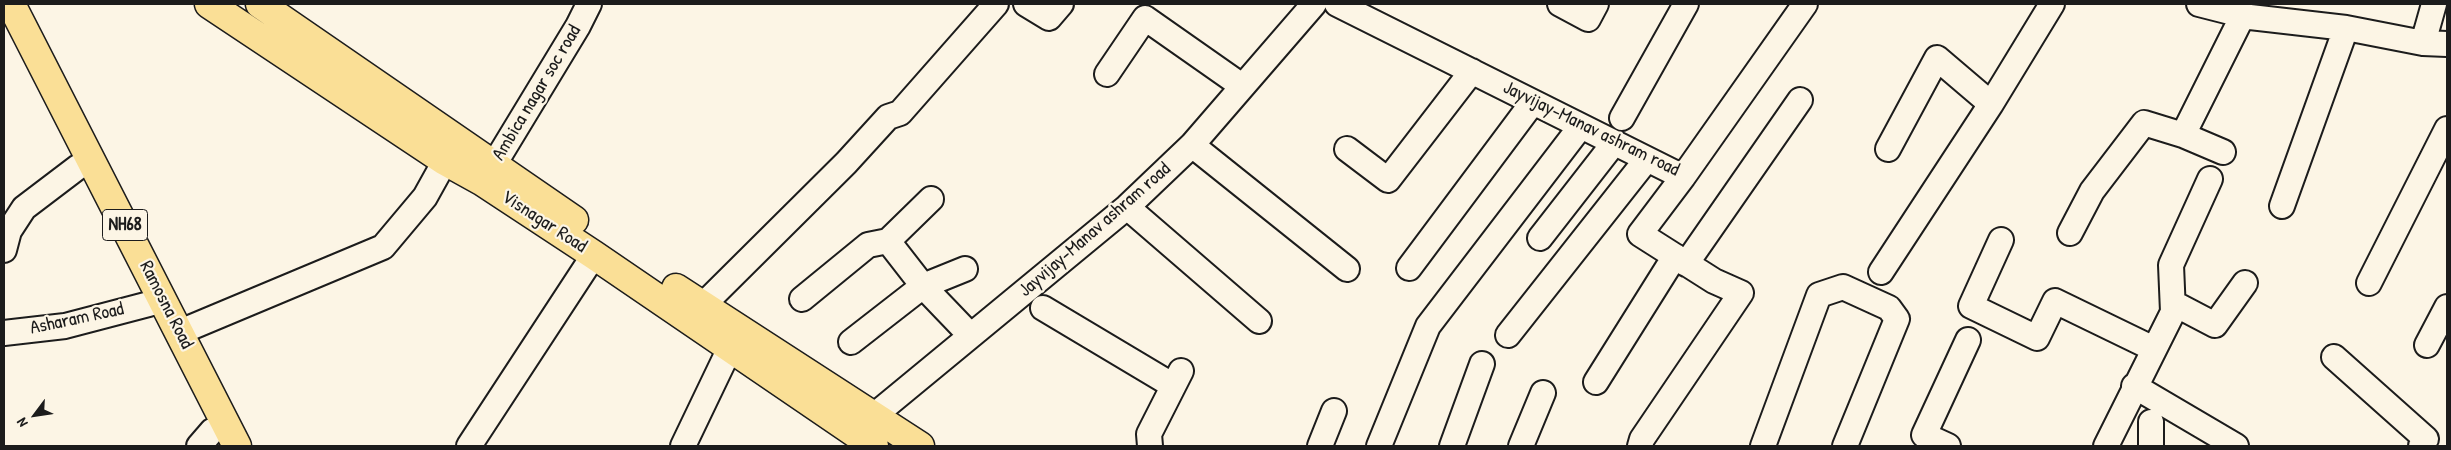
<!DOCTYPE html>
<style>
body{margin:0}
#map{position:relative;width:2451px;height:450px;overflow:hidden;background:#fcf5e5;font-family:"Patrick Hand",sans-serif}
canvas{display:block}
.frame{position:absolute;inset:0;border:5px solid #1c1c1c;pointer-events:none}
.north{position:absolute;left:10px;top:390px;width:50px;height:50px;-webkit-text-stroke:4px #fcf5e5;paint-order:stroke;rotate:239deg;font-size:14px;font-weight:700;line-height:20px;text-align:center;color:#1c1c1c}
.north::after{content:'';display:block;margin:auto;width:18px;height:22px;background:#1c1c1c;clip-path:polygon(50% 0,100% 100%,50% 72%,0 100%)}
</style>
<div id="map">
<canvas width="2451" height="450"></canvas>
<div class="frame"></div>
<div class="north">N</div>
</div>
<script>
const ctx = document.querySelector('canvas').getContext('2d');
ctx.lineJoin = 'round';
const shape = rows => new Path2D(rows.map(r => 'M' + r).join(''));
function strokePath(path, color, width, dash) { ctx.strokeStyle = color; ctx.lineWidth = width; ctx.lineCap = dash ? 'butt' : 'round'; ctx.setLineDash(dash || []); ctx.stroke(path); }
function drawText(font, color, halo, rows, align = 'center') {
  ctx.font = font + ' "Patrick Hand",sans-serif'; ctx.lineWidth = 4.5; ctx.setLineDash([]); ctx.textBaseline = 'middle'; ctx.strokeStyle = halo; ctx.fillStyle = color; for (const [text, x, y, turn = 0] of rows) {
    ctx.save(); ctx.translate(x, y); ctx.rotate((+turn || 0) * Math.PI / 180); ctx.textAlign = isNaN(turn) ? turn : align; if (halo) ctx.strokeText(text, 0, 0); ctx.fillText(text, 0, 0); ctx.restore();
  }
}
const minor = shape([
 [1026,4,1049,18,1061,4],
 [1337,4,1683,177,1805,4],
 [1560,4,1588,19,1596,4],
 [2199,4,2250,17,2346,28,2423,43,2447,44],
 [2423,43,2434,4],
 [1107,74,1145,18,1242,86],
 [1622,118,1686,4],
 [2183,135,2223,152],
 [1192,145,1347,269],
 [1347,149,1388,180,1472,71],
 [1888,149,1937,58,1991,104],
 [484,181,578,26,589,4],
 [2282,206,2346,28],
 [1127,207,1259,321],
 [2070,233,2092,191,2144,123,2183,135,2243,15],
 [1540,238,1614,143],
 [2001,240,1971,306,2037,338,2055,301,2154,349],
 [4,250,9,231,24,208,78,167],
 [1686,264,1800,100],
 [1409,268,1533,102],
 [965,269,923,286,970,335],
 [1881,272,1991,104,2052,4],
 [2369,283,2447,129],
 [802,299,868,245,888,241,931,199],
 [2173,303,2215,325,2245,283],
 [1043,308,1172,385],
 [690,318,846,163,888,117,900,113,996,4],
 [180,332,383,247,425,197,445,161],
 [4,333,65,326,149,304],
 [1508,335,1647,159],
 [851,342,923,286,888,241],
 [2427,345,2447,307],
 [2334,357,2426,439,2421,446],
 [1596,382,1675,256],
 [2134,386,2236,446],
 [859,428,1127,207,1192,145,1314,4],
 [199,446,212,431],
 [469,446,594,255],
 [683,446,730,348],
 [1150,446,1149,434,1181,371],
 [1320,446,1334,411],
 [1379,446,1428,326,1581,126],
 [1452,446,1482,364],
 [1521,446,1543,393],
 [1640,446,1642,439,1741,293,1714,281,1640,234,1683,177],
 [1763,446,1819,295,1843,287,1889,308,1897,319,1845,446],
 [1948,446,1924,435,1968,340],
 [2106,446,2173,312,2171,265,2210,179],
 [2151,446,2151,422]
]);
const major = shape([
 [209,4,445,161,483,182,594,255,874,446],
 [260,4,574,220],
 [676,288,920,446]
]);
const highway = shape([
 [11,4,237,446]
]);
strokePath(minor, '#1c1c1c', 28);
strokePath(major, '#1c1c1c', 31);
strokePath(highway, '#1c1c1c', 31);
strokePath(minor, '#fcf5e5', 24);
strokePath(major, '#fadf96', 28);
strokePath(highway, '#fadf96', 28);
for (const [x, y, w] of [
 [125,225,45]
]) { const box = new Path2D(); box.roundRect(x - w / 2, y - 15.5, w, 31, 4); ctx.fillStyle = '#fcf5e5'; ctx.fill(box); strokePath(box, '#1c1c1c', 1); }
drawText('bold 18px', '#1c1c1c', null, [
 ["NH68",125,225]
]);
drawText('19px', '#1c1c1c', '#fcf5e5', [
 ["Ambica nagar soc road",537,93,-59],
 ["Jayvijay-Manav ashram road",1591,129,26],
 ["Visnagar Road",544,222,33],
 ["Jayvijay-Manav ashram road",1095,230,-41],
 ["Ramosna Road",166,305,63],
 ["Asharam Road",77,319,-12]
]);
</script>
